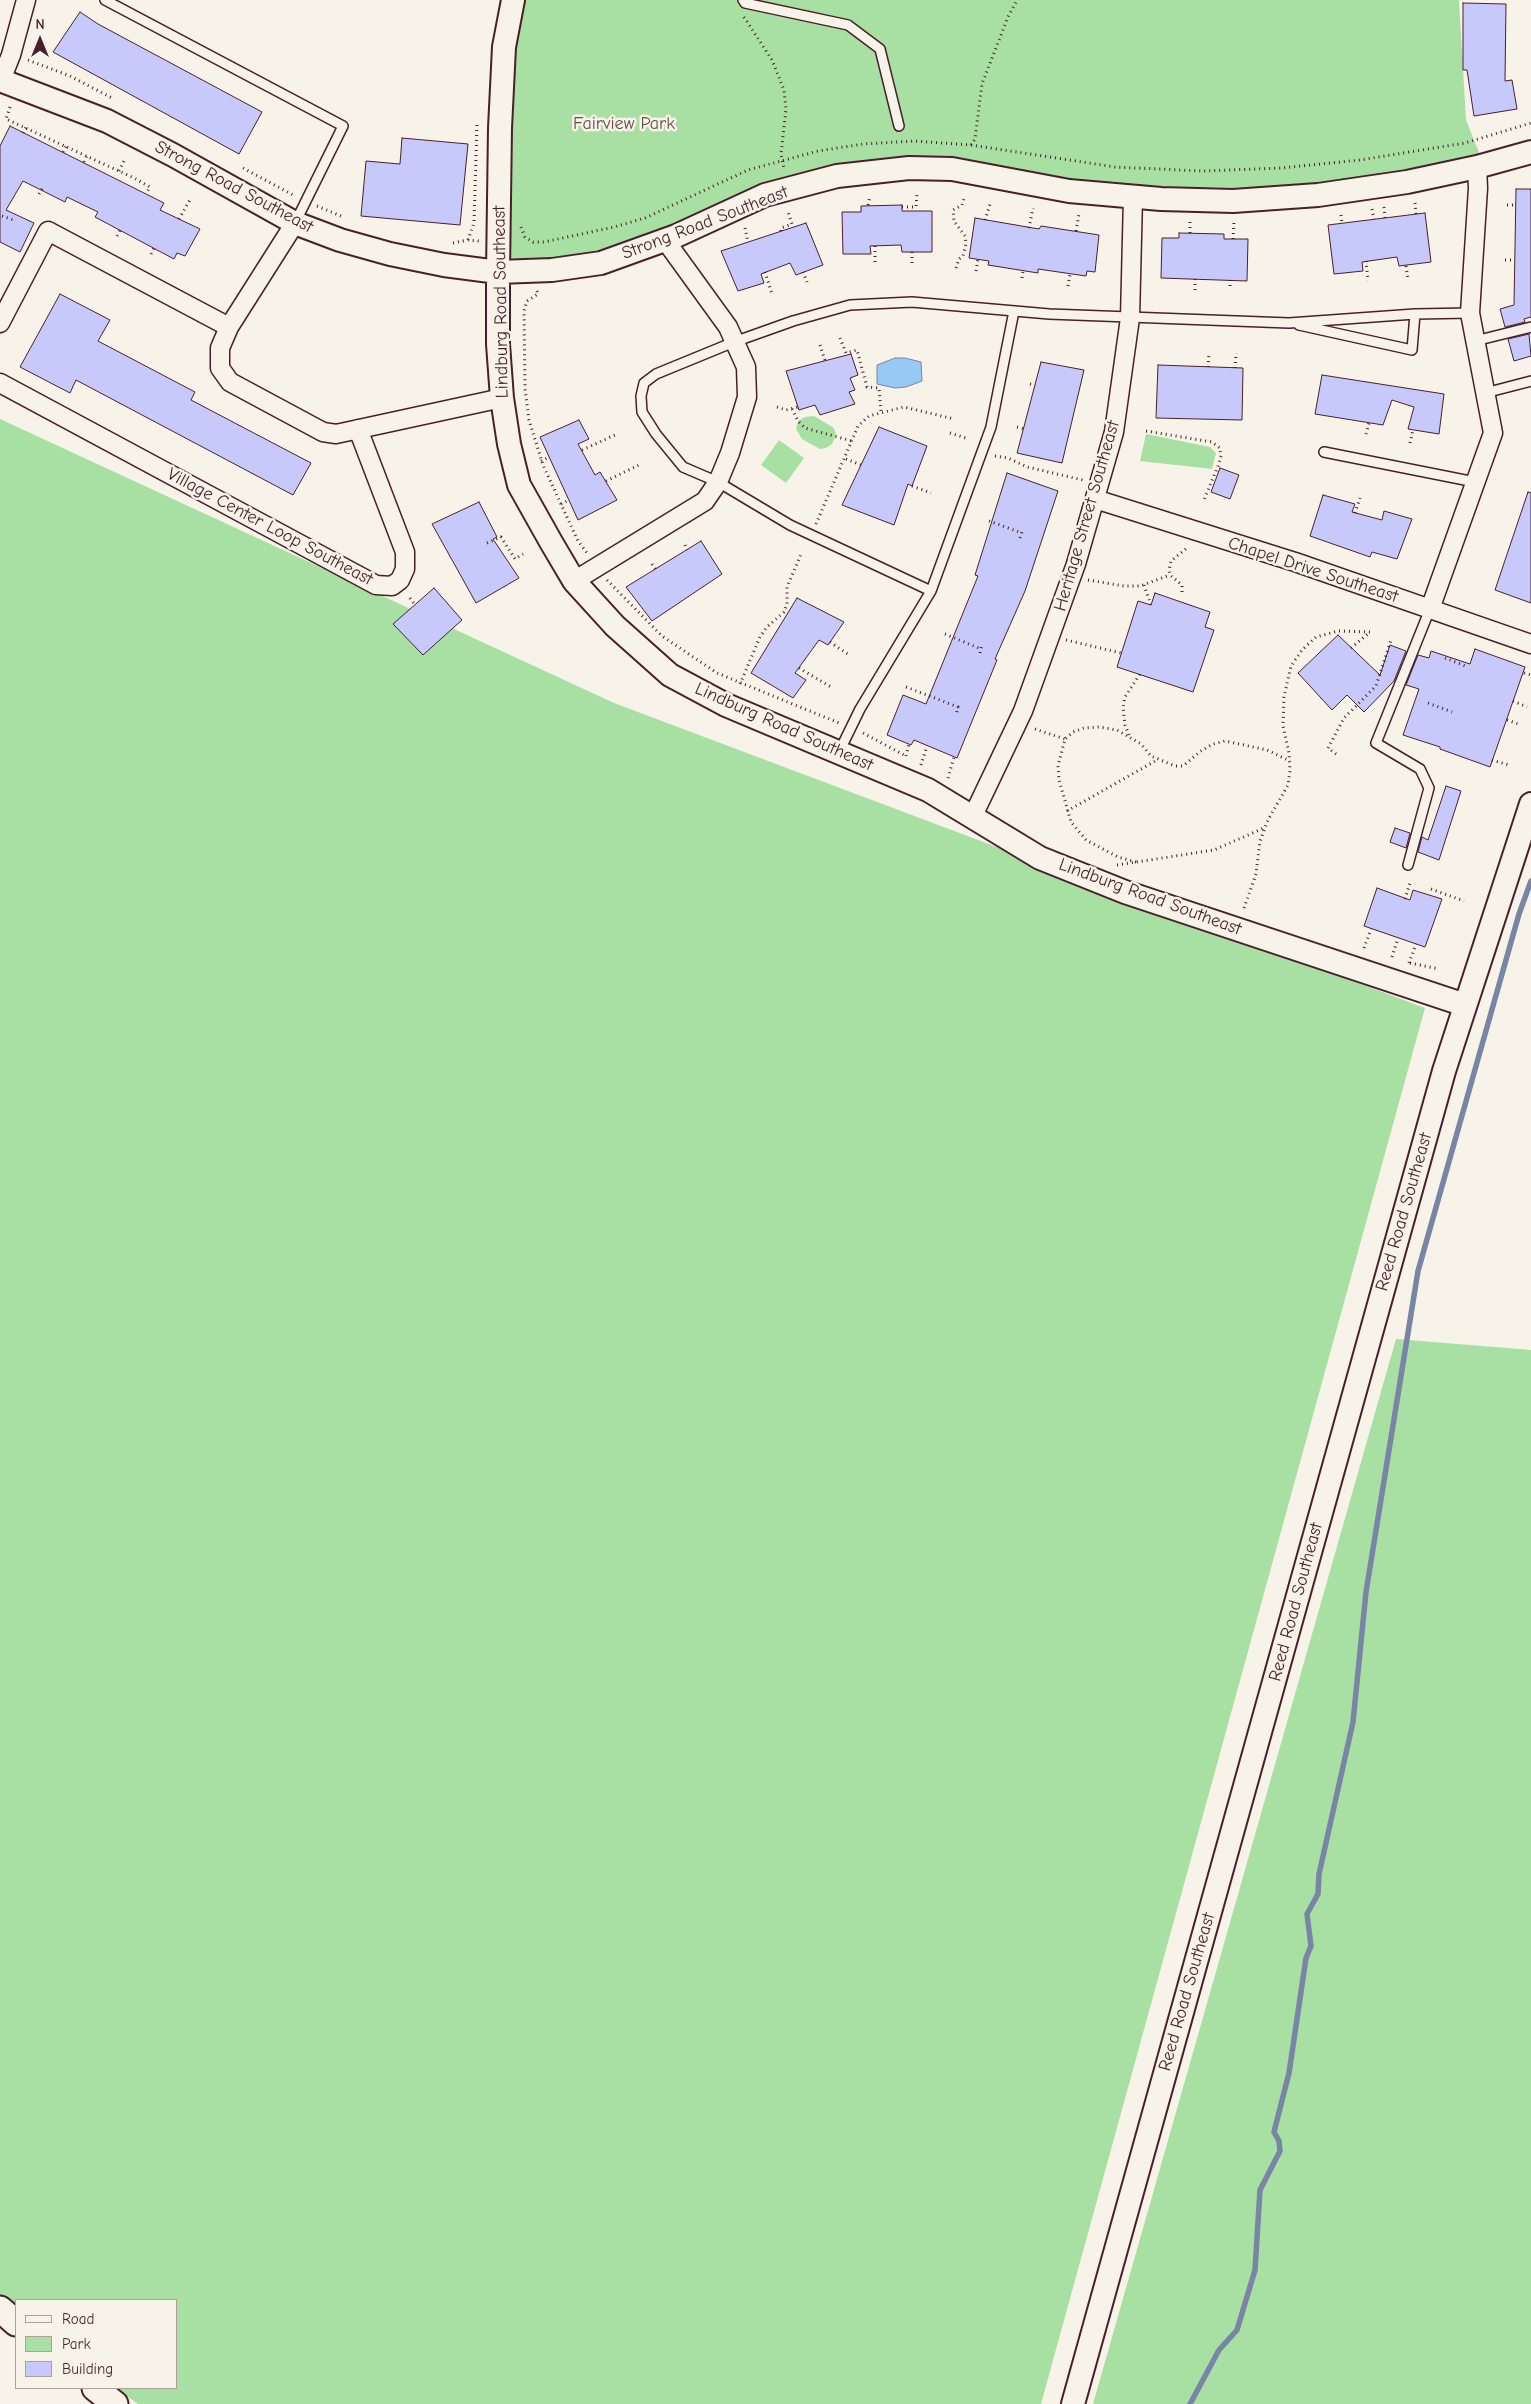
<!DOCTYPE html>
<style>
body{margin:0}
#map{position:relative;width:1531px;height:2404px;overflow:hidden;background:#f7f3e8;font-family:"Comic Neue",sans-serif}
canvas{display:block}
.legend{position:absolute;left:15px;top:2299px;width:162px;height:90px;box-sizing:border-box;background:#f7f3e8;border:1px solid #b29e9c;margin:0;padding:6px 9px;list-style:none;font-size:15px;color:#4a1f2b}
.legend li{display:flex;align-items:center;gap:10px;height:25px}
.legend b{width:25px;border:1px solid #b29e9c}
.north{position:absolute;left:15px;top:15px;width:50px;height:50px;-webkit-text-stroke:4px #f7f3e8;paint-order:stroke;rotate:0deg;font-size:14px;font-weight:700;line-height:20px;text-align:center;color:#4a1f2b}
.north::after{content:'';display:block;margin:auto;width:18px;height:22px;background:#4a1f2b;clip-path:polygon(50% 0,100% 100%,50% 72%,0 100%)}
</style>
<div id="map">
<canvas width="1531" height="2404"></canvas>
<ul class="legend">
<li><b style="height:6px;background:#f7f3e8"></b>Road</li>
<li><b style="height:14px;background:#a8e0a4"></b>Park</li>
<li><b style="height:14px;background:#c8c9fb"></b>Building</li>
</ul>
<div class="north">N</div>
</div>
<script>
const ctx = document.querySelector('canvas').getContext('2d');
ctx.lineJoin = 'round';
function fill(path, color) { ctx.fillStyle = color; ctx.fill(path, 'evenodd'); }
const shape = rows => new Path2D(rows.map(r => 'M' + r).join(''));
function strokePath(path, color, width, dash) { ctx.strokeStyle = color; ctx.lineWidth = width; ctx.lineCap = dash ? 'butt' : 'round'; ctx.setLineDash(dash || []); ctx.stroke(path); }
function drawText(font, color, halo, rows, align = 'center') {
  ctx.font = font + ' "Comic Neue",sans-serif'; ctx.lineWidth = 5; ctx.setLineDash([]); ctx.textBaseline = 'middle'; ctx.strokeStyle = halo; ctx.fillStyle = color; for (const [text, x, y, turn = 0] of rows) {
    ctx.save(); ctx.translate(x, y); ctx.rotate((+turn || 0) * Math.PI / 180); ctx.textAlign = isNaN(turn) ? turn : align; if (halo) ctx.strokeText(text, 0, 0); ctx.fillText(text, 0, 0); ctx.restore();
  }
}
fill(shape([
 [513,0,1459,0,1466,120,1484,165,1270,199,988,176,837,176,601,263,498,272],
 [814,416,834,428,836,435,832,444,826,448,820,449,802,439,796,429,798,421,805,417],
 [0,419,614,703,1425,1008,1041,2404,138,2404,116,2388,176,2388,176,2300,16,2300,16,2314,0,2302],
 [1146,434,1210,447,1216,453,1212,469,1140,461],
 [779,440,804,458,786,483,761,465],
 [1396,1339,1531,1350,1531,2404,1093,2404]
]), '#a8e0a4');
const water = shape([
 [895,358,905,358,921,362,922,381,906,387,895,388,877,384,877,365,895,358]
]);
fill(water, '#97c9f4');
strokePath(water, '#7885a4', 1);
strokePath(shape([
 [1190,2404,1219,2350,1237,2330,1255,2270,1260,2190,1280,2151,1279,2141,1274,2132,1289,2073,1306,1958,1311,1946,1307,1914,1318,1894,1319,1874,1353,1722,1366,1592,1418,1271,1519,914,1531,881]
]), '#7885a4', 5.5);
const building = shape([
 [1463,3,1506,4,1505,81,1512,80,1517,109,1474,116,1467,70,1463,70,1463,3],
 [80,12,98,24,262,112,239,154,53,52,80,12],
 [10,126,164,203,160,210,200,229,185,256,177,253,174,259,95,217,98,212,67,197,65,202,23,181,6,210,34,223,20,252,0,242,0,146,10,126],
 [402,138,468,144,460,225,361,216,366,161,400,164,402,138],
 [1516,189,1531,189,1531,317,1524,319,1525,322,1505,327,1500,309,1514,305,1516,189],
 [902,205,902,211,932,211,932,252,902,252,901,245,870,246,871,254,843,254,842,212,861,212,861,206,902,205],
 [1425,213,1431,262,1399,266,1397,257,1362,262,1363,271,1334,274,1328,225,1425,213],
 [975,218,1039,229,1041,226,1099,235,1095,272,1087,271,1086,276,1038,269,1038,273,988,265,989,261,969,258,975,218],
 [806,223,823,265,796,275,790,263,761,274,764,283,738,291,721,251,806,223],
 [1179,233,1224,234,1224,239,1248,239,1247,281,1161,278,1162,238,1179,238,1179,233],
 [60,294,110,320,98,341,195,392,191,400,311,463,293,495,76,380,70,393,20,367,60,294],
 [1529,334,1531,356,1514,361,1508,339,1529,334],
 [851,354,858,375,850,378,855,390,849,392,855,404,820,415,815,405,799,410,786,371,851,354],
 [1041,362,1084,370,1062,463,1017,453,1041,362],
 [1158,365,1243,368,1242,420,1156,418,1158,365],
 [1322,375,1444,394,1439,434,1408,429,1414,407,1392,400,1383,425,1315,414,1322,375],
 [579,420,589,439,578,444,595,475,600,472,617,500,578,520,540,437,579,420],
 [879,427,927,446,912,486,908,484,894,525,842,505,879,427],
 [1220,468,1239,475,1230,499,1211,492,1220,468],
 [1007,473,1058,491,1025,591,995,659,997,660,957,758,914,740,911,745,887,735,903,695,926,704,978,576,975,575,1007,473],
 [1528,492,1531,493,1531,603,1495,590,1528,492],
 [1323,495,1355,504,1352,512,1382,520,1384,511,1412,519,1397,559,1372,552,1370,557,1310,536,1323,495],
 [479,502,497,537,493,539,519,578,476,603,432,524,479,502],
 [701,541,722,574,652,621,626,587,701,541],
 [434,588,462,620,423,655,393,624,434,588],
 [1155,593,1210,612,1205,627,1214,630,1193,692,1117,667,1138,601,1151,605,1155,593],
 [797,598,844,622,828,645,819,640,795,673,806,680,793,698,751,673,797,598],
 [1338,635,1380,675,1390,645,1406,651,1394,681,1364,712,1347,695,1332,710,1298,673,1338,635],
 [1475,649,1525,667,1490,767,1440,749,1440,747,1403,735,1419,689,1406,685,1418,655,1429,658,1431,651,1470,664,1475,649],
 [1446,786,1461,791,1439,860,1418,852,1422,837,1428,840,1446,786],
 [1395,828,1410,833,1406,848,1390,842,1395,828],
 [1377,888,1410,900,1413,890,1442,899,1425,947,1364,926,1377,888]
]);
fill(building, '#c8c9fb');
strokePath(building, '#4a1f2b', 1);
const service = shape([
 [105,0,343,126,295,223],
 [743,0,745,3,848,25,880,49,899,126],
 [1299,325,1412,350,1415,314],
 [1475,341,1531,327],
 [1485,393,1531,381],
 [1324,452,1475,482],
 [931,591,790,525,718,482,683,467,656,434,642,412,641,396,644,383,656,374,734,342,793,321,850,305,912,302,1049,314,1289,323,1415,314,1470,313],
 [839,752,860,709,931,591,991,427,1014,311],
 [1408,865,1429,788,1420,769,1376,743,1430,609]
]);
const minor = shape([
 [1,80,11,55,26,0],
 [295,223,229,327,220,348,220,368,230,382,323,432,336,434,502,398],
 [0,323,48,231,229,327],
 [0,383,376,585,392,586,400,580,405,569,405,552,358,429],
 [1095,499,1295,562,1531,644],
 [574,581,705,501,718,482,730,453,747,397,746,367,728,327,665,240],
 [1430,609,1493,433,1470,313,1478,188,1477,167],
 [972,818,1023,711,1076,564,1114,432,1130,318,1133,197]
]);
const tertiary = shape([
 [513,0,504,47,500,128,498,272,498,344,502,398,509,444,519,485,551,542,574,581,615,626,670,675,726,705,928,790,1040,858,1125,892,1465,1005],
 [0,80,107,121,173,155,295,223,340,240,390,254,444,265,498,272,552,270,601,263,676,236,765,195,837,176,909,168,952,169,1069,191,1161,199,1233,201,1318,195,1407,182,1477,167,1531,152],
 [1073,2404,1444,1071,1531,804]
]);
const secondary = shape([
 [0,2309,16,2323],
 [95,2388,115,2404]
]);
strokePath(service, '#4a1f2b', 12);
strokePath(minor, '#4a1f2b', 21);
strokePath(tertiary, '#4a1f2b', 26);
strokePath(secondary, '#4a1f2b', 29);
strokePath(shape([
 [744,17,772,60,784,90,786,109,781,154,784,169],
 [28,60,70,76,114,99],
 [10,107,6,119,134,178,150,187,146,194],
 [23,133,26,127],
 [971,145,975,139,982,84,1008,17,1017,0],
 [63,152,66,146],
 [84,162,87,155],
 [243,168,295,196],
 [119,171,124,161],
 [39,194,44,186],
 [1415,203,1416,214],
 [868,205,870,196],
 [1507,205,1516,205],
 [317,206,341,216],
 [902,207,916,207,917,193],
 [1384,207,1385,218],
 [1372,209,1374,219],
 [1341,215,1342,223],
 [2,216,16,221],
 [179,219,191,198],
 [985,220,991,201],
 [1190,222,1190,233],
 [521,227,525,237,533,242,544,242,614,227,645,218,748,170,818,151,863,144,914,141,971,145,1115,167,1203,171,1281,168,1360,160,1465,143,1531,123],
 [745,228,748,242],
 [1029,228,1033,208],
 [781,231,781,228,792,224,788,212],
 [1076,231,1079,214],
 [117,236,120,230],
 [1233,239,1234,222],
 [468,240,474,223,477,124],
 [453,243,468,240,479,241],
 [875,246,875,266],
 [912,252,912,264],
 [151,254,154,248],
 [1505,260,1515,260],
 [1366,261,1368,281],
 [1406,266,1408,280],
 [956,268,959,259,963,256,966,244,965,236,954,221,953,210,962,205,965,196],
 [976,271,978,259],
 [765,272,772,294],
 [803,272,807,282],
 [1022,278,1023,271],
 [1195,279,1195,290],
 [1230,280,1230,290],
 [1068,286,1070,274],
 [537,291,538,294,527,301,524,311,525,389,529,420,543,465,578,541,587,553],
 [840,338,846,353,857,350,867,387,879,388,881,412],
 [820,345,825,361],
 [1208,367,1209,353],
 [1235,368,1236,353],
 [1030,384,1035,385],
 [777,407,786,410,798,407],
 [792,409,798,421,805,428,852,441],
 [1017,427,1024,429],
 [1146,431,1212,442,1220,448,1221,456,1218,466,1204,500],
 [950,433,969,439],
 [1366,434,1369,423],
 [1410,443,1413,430],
 [582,450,615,435],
 [995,456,1008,458,1027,467,1083,480],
 [846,459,861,465],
 [541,461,549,457],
 [606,481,639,465],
 [912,486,931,493],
 [561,504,569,500],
 [1355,513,1360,498],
 [989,521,1022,533],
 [816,524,858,426,869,416,904,407,954,419],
 [1020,538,1023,529],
 [487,543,501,537,515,559,523,554],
 [685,545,687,550],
 [652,564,656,570],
 [607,580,662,636,717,673,839,723],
 [1088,580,1124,586,1140,586,1170,575],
 [1144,585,1151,605],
 [1182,592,1182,585,1170,575,1169,570,1171,561,1187,548],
 [410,598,415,605],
 [945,634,981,649],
 [1066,640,1121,653],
 [830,642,849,655],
 [1351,648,1370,632],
 [980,653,982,644],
 [1445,658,1468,667],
 [799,668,831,687],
 [1524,673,1531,675],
 [740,684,760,637,767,627,784,612,787,604,787,587,802,552],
 [906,687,958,707,956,715],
 [1513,701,1527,707],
 [1428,703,1452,712],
 [1507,720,1521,725],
 [1035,729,1065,739],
 [863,733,906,756],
 [1129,735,1125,725,1123,707,1125,697,1140,674],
 [1336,754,1328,748,1344,718,1376,686,1391,640],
 [906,756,909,744],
 [1492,760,1509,765],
 [921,765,927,746],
 [948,778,954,757],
 [1067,811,1157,760],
 [1136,862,1118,857,1086,840,1071,822,1059,780,1058,766,1065,739,1073,732,1084,728,1099,727,1117,730,1141,744,1151,756,1175,766,1183,766,1201,751,1213,744,1225,741,1267,750,1290,761],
 [1117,865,1214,850,1264,828],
 [1431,889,1464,901],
 [1405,899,1410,883],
 [1244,908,1256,874,1260,841,1268,820,1288,785,1290,771,1289,753,1283,726,1284,697,1291,666,1302,650,1316,637,1338,631,1370,632],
 [1364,948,1371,929],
 [1392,957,1398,938],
 [1409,963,1416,944],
 [1410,963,1439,969]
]), '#4a1f2b', 3, [1, 4]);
strokePath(service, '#f7f3e8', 9);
strokePath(minor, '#f7f3e8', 18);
strokePath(tertiary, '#f7f3e8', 22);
strokePath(secondary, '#f7f3e8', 25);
drawText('18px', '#624f49', '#f7f3e8', [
 ["Fairview Park",624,124]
]);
drawText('18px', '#4a1f2b', '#f7f3e8', [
 ["Strong Road Southeast",234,187,28],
 ["Strong Road Southeast",705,223,-21],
 ["Lindburg Road Southeast",501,302,-91],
 ["Heritage Street Southeast",1087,516,-74],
 ["Village Center Loop Southeast",270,527,28],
 ["Chapel Drive Southeast",1313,570,18],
 ["Lindburg Road Southeast",784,727,24],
 ["Lindburg Road Southeast",1150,897,20],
 ["Reed Road Southeast",1404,1212,-74],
 ["Reed Road Southeast",1296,1602,-75],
 ["Reed Road Southeast",1187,1992,-74]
]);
</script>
